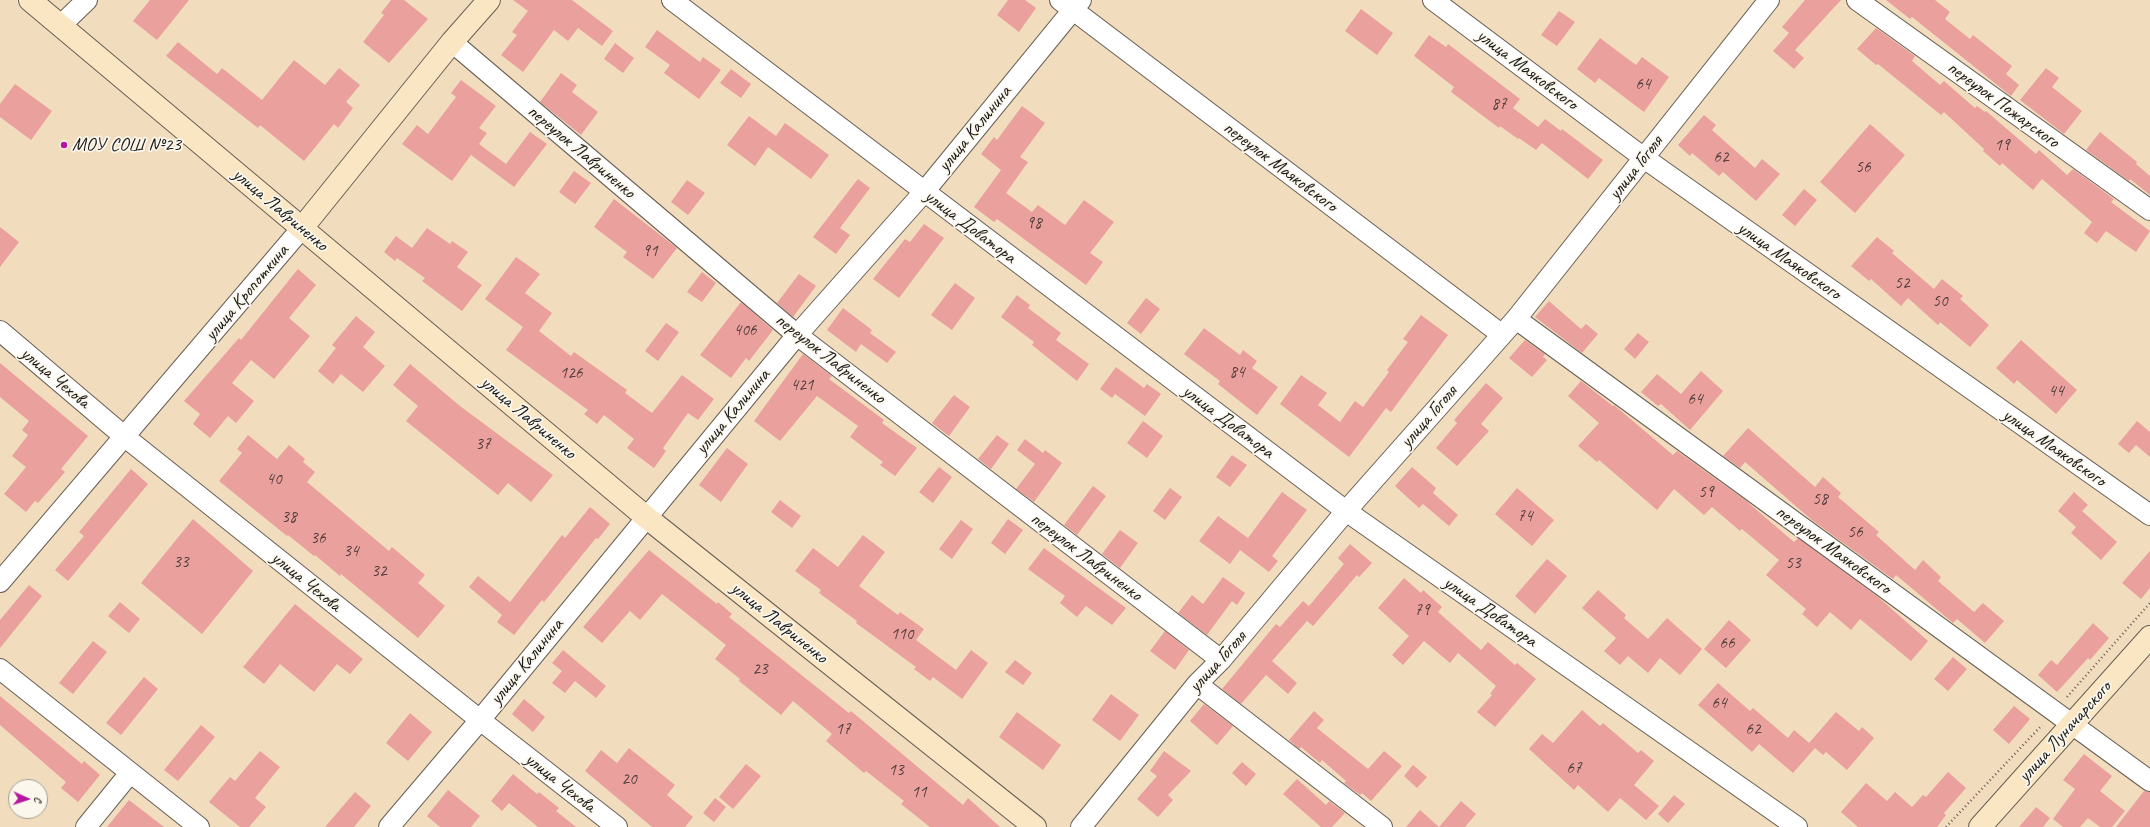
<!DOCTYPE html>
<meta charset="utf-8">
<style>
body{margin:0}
#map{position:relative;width:2150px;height:827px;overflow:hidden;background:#f2dcbe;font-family:Caveat,sans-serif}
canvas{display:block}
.north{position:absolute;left:8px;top:779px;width:40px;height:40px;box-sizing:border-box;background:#fbf7ec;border:1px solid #a29f99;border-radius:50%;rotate:93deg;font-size:11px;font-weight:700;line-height:16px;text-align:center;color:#1c1c1c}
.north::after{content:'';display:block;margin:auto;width:14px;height:18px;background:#b5179e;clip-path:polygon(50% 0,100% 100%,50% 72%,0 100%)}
</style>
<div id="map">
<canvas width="2150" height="827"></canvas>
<div class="north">С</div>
</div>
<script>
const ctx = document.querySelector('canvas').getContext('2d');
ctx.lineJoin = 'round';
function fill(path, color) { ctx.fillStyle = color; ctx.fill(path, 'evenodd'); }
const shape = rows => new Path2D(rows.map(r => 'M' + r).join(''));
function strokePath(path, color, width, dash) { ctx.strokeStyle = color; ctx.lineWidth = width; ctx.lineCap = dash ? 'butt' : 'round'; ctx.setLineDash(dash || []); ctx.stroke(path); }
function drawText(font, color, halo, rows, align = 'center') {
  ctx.font = font + ' Caveat,sans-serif'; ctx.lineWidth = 3.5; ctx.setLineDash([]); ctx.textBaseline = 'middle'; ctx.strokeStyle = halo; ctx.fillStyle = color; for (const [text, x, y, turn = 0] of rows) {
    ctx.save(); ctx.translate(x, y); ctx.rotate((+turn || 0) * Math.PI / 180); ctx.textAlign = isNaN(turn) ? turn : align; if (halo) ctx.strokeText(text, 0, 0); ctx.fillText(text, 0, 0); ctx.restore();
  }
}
fill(shape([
 [150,0,189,0,157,40,133,21],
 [391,0,404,0,428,19,389,63,363,42,384,15,381,13],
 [513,0,572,0,613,31,602,46,578,28,568,41,554,30,523,72,501,55,517,35,512,32,528,11],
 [1008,0,1025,0,1036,8,1019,32,997,15],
 [1805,0,1841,0,1795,50,1804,58,1794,69,1773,51,1789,33,1782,27],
 [1886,0,1935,0,1950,12,1945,19,1970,39,1973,35,2012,66,2006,74,2019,85,2011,96,1912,17,1910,19],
 [1361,9,1393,33,1377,55,1345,31],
 [1559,11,1575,22,1557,46,1541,35],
 [1876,28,1915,56,1912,61,1940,85,1944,81,1975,108,1977,106,1985,112,1986,111,2036,154,2039,150,2067,175,2073,169,2114,199,2111,202,2150,231,2136,252,2106,231,2097,243,2084,233,2092,222,2042,179,2033,190,2002,163,2000,166,1983,151,1984,149,1944,112,1941,115,1878,64,1876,65,1857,49],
 [657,30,700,62,703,57,721,70,699,99,664,73,670,65,645,47],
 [1429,35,1446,47,1448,44,1520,99,1513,108,1538,127,1545,119,1561,131,1562,129,1603,160,1588,179,1542,143,1536,150,1519,138,1518,139,1500,126,1499,128,1451,92,1454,87,1414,56],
 [1600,38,1636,65,1642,57,1669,77,1644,112,1599,78,1595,83,1577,69],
 [178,42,217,74,222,68,262,100,294,60,325,85,339,68,360,85,346,102,353,108,338,128,334,124,304,161,260,125,258,128,166,56],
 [615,43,634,58,623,73,604,59],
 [2046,68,2059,78,2052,87,2082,111,2064,134,2020,100],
 [731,69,751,84,741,98,720,83],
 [561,73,577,85,572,92,598,112,581,135,540,102],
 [461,80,496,106,479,128,487,133,479,144,506,164,530,132,547,144,514,187,471,155,452,181,402,144,417,125,428,134,456,97,451,93],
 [15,84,52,111,31,140,0,117,0,104],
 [1022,106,1045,123,1020,157,1028,162,1006,193,1032,212,1038,205,1065,225,1084,200,1114,222,1090,253,1103,262,1086,285,997,219,994,222,974,207,1001,170,981,154,994,137,997,140],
 [1704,115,1716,125,1712,130,1755,168,1762,159,1780,174,1756,201,1723,172,1719,176,1692,153,1690,156,1678,145],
 [749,116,776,136,785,123,829,155,811,179,768,147,755,166,727,145],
 [1870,124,1905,155,1855,213,1820,182],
 [2100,132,2137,162,2136,164,2150,176,2150,195,2130,179,2129,181,2086,150],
 [574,171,591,183,575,204,559,192],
 [858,179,870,188,840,228,850,235,836,254,813,237],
 [687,180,705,193,688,215,671,202],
 [1804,189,1817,200,1795,226,1782,215],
 [614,199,677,248,653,279,623,257,627,252,594,227],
 [924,224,944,238,899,298,873,279,905,239,910,242],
 [0,227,19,242,0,267],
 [427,228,450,244,452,241,468,252,457,267,482,285,462,311,422,281,425,278,397,258,395,261,384,252,396,236,412,248],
 [1877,237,1894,251,1892,253,1934,289,1942,279,1963,296,1960,299,1989,325,1970,347,1940,322,1938,325,1908,298,1901,306,1871,279,1869,281,1851,266],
 [516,257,540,274,525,293,552,313,539,331,571,356,574,352,602,372,627,390,625,393,652,413,682,375,714,399,698,420,688,413,663,448,666,451,654,468,627,448,634,439,604,415,597,424,584,414,588,410,506,350,523,327,485,299],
 [298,269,316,285,289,318,310,336,274,379,251,360,232,383,254,401,236,423,228,416,210,438,193,424,200,414,184,401,239,338,241,340],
 [702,272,716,283,702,302,687,292],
 [799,274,816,286,793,317,777,303],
 [955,283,975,298,952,330,931,315],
 [1017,295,1030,305,1028,308,1061,333,1056,340,1089,364,1077,381,1032,345,1034,342,1001,317],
 [1146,298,1160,309,1141,334,1127,323],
 [1549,301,1581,329,1586,324,1598,334,1582,353,1535,317],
 [741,302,773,330,749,361,746,358,731,378,700,355],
 [843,308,872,330,870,333,896,352,887,363,861,344,856,352,827,330],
 [1421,315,1448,335,1391,412,1386,408,1349,457,1280,404,1301,375,1327,393,1318,405,1340,422,1355,401,1363,407,1389,372,1387,370,1408,342,1403,339],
 [356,316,375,332,363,347,385,366,363,392,341,374,333,384,318,371,336,348,332,345],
 [666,323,679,332,658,361,645,351],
 [1204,328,1240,355,1243,350,1257,361,1252,368,1278,387,1257,415,1218,384,1220,381,1184,354],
 [1638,333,1649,342,1635,359,1624,349],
 [1525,340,1545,354,1543,357,1547,360,1532,377,1509,358],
 [2021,340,2077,390,2056,414,2017,380,2014,384,1996,368],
 [803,354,832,376,829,379,884,420,882,423,917,448,895,476,880,465,883,462,850,437,858,426,817,396,780,441,754,421],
 [0,363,88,436,61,469,65,472,38,503,35,501,26,512,4,494,26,467,12,456,28,435,22,430,29,421,0,397],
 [410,364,460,406,553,475,531,502,508,483,498,495,406,421,418,406,393,385],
 [1116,367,1144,388,1147,384,1161,394,1145,416,1115,394,1112,398,1100,389],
 [1701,371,1723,391,1690,430,1661,404,1658,406,1641,392,1657,374,1681,394],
 [1581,381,1613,406,1614,405,1673,455,1677,451,1745,500,1794,542,1798,538,1878,597,1928,641,1911,661,1860,619,1851,630,1830,612,1817,627,1802,614,1806,609,1766,575,1779,560,1742,529,1740,531,1712,507,1704,515,1674,489,1657,510,1599,460,1597,462,1578,446,1599,423,1568,396],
 [1486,383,1503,398,1481,424,1489,431,1457,466,1436,448,1457,423,1454,420],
 [954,395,970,407,949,436,932,423],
 [1143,421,1163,436,1147,458,1127,443],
 [2137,421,2150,432,2150,457,2136,445,2129,453,2118,444],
 [1748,428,1815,487,1823,477,1841,493,1838,497,1879,532,1876,535,1915,570,1923,560,1941,577,1938,581,1974,612,1983,603,2004,621,1985,643,1957,619,1953,623,1896,575,1893,579,1813,521,1745,462,1740,468,1723,456],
 [248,435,277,459,289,445,305,459,303,462,315,472,307,482,389,551,392,547,425,575,418,583,445,606,418,638,341,574,340,576,315,555,314,556,288,535,287,536,219,481,242,453,237,449],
 [997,435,1009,444,991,469,978,459],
 [1025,439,1043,453,1045,450,1062,463,1034,502,1016,489,1035,464,1017,450],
 [727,448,748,464,721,502,699,485],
 [1232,455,1247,465,1230,487,1216,477],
 [939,467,952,477,933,503,919,492],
 [1412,467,1436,488,1433,493,1458,515,1449,526,1423,504,1419,508,1395,486],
 [131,469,148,484,68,581,55,570,84,536,79,532],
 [1093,486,1106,496,1077,535,1064,525],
 [1170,488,1182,497,1165,520,1153,511],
 [1517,488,1554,520,1532,546,1495,514],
 [1282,492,1307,510,1272,556,1278,561,1269,572,1240,550,1230,564,1199,541,1218,516,1248,538],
 [2074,492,2088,505,2082,511,2117,542,2101,560,2071,533,2076,527,2058,511],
 [780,500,801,516,792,528,771,512],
 [590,507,610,524,598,539,596,538,544,602,542,600,514,635,497,622,502,615,469,587,478,576,510,602,562,535,565,538],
 [193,519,253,571,202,634,141,583],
 [1008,519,1023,530,1005,554,991,543],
 [961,520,973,529,952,559,939,549],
 [1120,530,1138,543,1120,568,1102,554],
 [863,535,885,552,859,586,898,615,900,612,924,629,916,640,956,670,971,650,988,663,962,699,933,677,930,681,914,669,916,667,856,623,857,621,819,593,821,590,795,571,813,548,838,567],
 [1350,544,1372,563,1359,577,1357,575,1313,626,1307,621,1272,661,1297,683,1288,694,1266,675,1241,704,1222,689,1276,624,1280,627,1303,601,1309,606,1344,564,1338,558],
 [1044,548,1126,608,1112,625,1086,606,1077,617,1060,603,1065,596,1028,569],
 [649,550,717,604,718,602,732,614,729,617,849,713,851,711,963,805,968,798,1000,827,930,827,901,804,904,801,866,771,864,773,826,741,832,734,793,701,781,715,739,681,740,679,715,659,726,645,662,594,640,620,630,611,602,643,583,627],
 [2150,551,2150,588,2141,599,2122,583],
 [1547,559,1567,576,1535,614,1515,596],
 [1223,577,1245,593,1237,605,1232,601,1207,635,1178,613,1192,595,1203,604],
 [1404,578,1421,593,1423,590,1442,607,1438,612,1481,650,1488,642,1515,665,1517,663,1536,679,1495,727,1477,712,1492,695,1490,694,1496,686,1458,653,1450,663,1424,641,1403,665,1392,655,1409,636,1378,608],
 [29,585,42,596,0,648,0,620],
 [1598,590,1626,615,1624,618,1648,639,1667,618,1702,649,1680,675,1660,658,1648,673,1628,656,1620,665,1604,651,1616,638,1582,608],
 [120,602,140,619,129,633,108,616],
 [295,604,363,659,350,674,337,664,314,692,280,664,264,684,243,667],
 [1729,620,1751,640,1726,668,1704,649],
 [2093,623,2109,638,2090,660,2088,658,2057,692,2038,675,2051,660,2057,665],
 [1165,631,1189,650,1175,670,1150,651],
 [93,641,107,652,73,694,59,683],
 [563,650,606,686,596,698,575,681,565,693,552,683,562,671,552,663],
 [1953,657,1967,669,1948,691,1934,679],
 [1015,660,1032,673,1023,685,1005,672],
 [144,677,158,689,121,735,106,723],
 [1718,683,1750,711,1753,708,1788,738,1794,730,1815,748,1793,773,1759,744,1752,752,1698,705],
 [1111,694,1139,715,1120,741,1092,720],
 [0,696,82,764,84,761,100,775,78,802,61,788,66,782,0,725],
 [524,699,545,717,533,732,512,714],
 [1204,704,1233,726,1217,745,1190,721],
 [2014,706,2030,719,2009,744,1993,730],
 [1582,710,1600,726,1603,723,1638,753,1641,750,1654,761,1634,785,1659,806,1646,820,1620,798,1608,812,1578,785,1574,790,1529,749,1542,734,1553,743],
 [1314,711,1324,720,1317,728,1368,769,1384,751,1402,766,1371,801,1362,793,1360,795,1344,783,1346,781,1322,760,1320,763,1301,747,1299,749,1289,740],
 [1017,712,1061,745,1043,770,999,737],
 [1836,712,1859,731,1862,727,1874,738,1847,770,1826,752,1823,755,1809,743],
 [410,713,432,732,408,761,386,743],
 [201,725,215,737,178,781,164,770],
 [629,748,675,785,667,795,693,817,685,827,652,827,585,771,601,750,617,763],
 [260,751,280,767,255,798,266,807,249,827,240,827,209,802,230,777,235,781],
 [1164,751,1191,771,1168,795,1173,800,1158,817,1137,799,1157,776,1150,771],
 [2084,754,2112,776,2100,791,2125,811,2112,827,2100,827,2088,818,2080,827,2063,827,2053,819,2075,789,2063,780],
 [1242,762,1256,774,1246,786,1232,773],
 [746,764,761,776,733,809,719,797],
 [1413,765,1427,777,1417,788,1404,776],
 [1948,772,1966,788,1944,813,1946,815,1937,827,1858,827,1841,812,1866,783,1887,801,1895,792,1912,807,1923,795,1926,797],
 [513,774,537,794,539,792,559,808,556,811,576,827,538,827,509,803,502,811,491,801],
 [1297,779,1326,805,1329,801,1345,813,1332,827,1321,827,1283,794],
 [448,790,480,816,471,827,440,827,427,816],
 [2144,791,2150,792,2150,827,2116,827],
 [355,792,371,806,354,827,325,827],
 [1674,795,1685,804,1668,823,1658,814],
 [715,798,726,807,714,822,703,813],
 [129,800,164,827,107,827],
 [1461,801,1476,814,1465,827,1406,827,1420,810,1439,827],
 [2036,807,2050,818,2043,827,2019,827]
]), '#eaa09d');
const street = shape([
 [672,0,1346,511,1797,827],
 [1060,0,1501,334],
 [1433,0,1644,158,2150,515],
 [1857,0,2150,210],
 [60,26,87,0],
 [452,42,797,335,1221,660],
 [1516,319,2150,781],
 [0,331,125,437,480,720,617,827],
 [0,582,302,228],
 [0,669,199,827],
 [1197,684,1382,827],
 [86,827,130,773],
 [389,827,480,720,797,335,924,192,1081,0],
 [1081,827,1197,684,1221,660,1346,511,1516,319,1769,0]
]);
const secondary = shape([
 [30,0,646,517,1035,827],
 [302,228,452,42,489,0],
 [1980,827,2150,637]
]);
strokePath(street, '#675f55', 22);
strokePath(secondary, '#675f55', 24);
strokePath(shape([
 [2067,697,2150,603],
 [1946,827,2042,725]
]), '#675f55', 2.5, [1, 3]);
strokePath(street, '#fff', 20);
strokePath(secondary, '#fbe6c4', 22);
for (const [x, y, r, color] of [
 [64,145,4,"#b5179e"]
]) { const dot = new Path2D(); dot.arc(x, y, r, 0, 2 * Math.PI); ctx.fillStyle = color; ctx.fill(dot); strokePath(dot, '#fbf7ec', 1.5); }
drawText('17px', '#503d3c', null, [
 ["64",1643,85],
 ["87",1499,105],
 ["19",2002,146],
 ["62",1721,158],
 ["56",1863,168],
 ["98",1034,224],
 ["91",650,252],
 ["52",1902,284],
 ["50",1940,302],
 ["406",745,331],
 ["84",1237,373],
 ["126",571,374],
 ["421",802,386],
 ["44",2056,392],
 ["64",1695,400],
 ["37",483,445],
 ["40",274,480],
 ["59",1706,493],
 ["58",1820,500],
 ["74",1525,517],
 ["38",289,518],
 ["56",1855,533],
 ["36",318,539],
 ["34",351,552],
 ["33",181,563],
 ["53",1793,564],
 ["32",379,572],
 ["79",1422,611],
 ["110",902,635],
 ["66",1727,644],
 ["23",760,670],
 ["64",1719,704],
 ["17",843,730],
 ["62",1753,730],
 ["67",1574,769],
 ["13",896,771],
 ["20",629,780],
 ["11",919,793]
]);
drawText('19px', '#1c1c1c', '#fbf7ec', [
 ["улица Маяковского",1527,70,37],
 ["переулок Пожарского",2003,105,36],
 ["улица Калинина",975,129,-51],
 ["переулок Лавриненко",581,152,40],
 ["переулок Маяковского",1280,167,37],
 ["улица Гоголя",1636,168,-52],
 ["улица Лавриненко",280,210,40],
 ["улица Доватора",970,227,37],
 ["улица Маяковского",1789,261,35],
 ["улица Кропоткина",247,293,-50],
 ["переулок Лавриненко",830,359,38],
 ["улица Чехова",55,378,40],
 ["улица Калинина",733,412,-50],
 ["улица Гоголя",1429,417,-49],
 ["улица Лавриненко",528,418,40],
 ["улица Доватора",1228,422,37],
 ["улица Маяковского",2054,448,35],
 ["переулок Маяковского",1833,550,36],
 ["переулок Лавриненко",1086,557,37],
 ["улица Чехова",306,582,39],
 ["улица Доватора",1490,612,35],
 ["улица Лавриненко",779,623,39],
 ["улица Калинина",527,662,-51],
 ["улица Гоголя",1218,662,-48],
 ["улица Луначарского",2065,732,-48],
 ["улица Чехова",560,783,38]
]);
drawText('19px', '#1c1c1c', '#fbf7ec', [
 ["МОУ СОШ №23",72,145]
], 'left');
</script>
